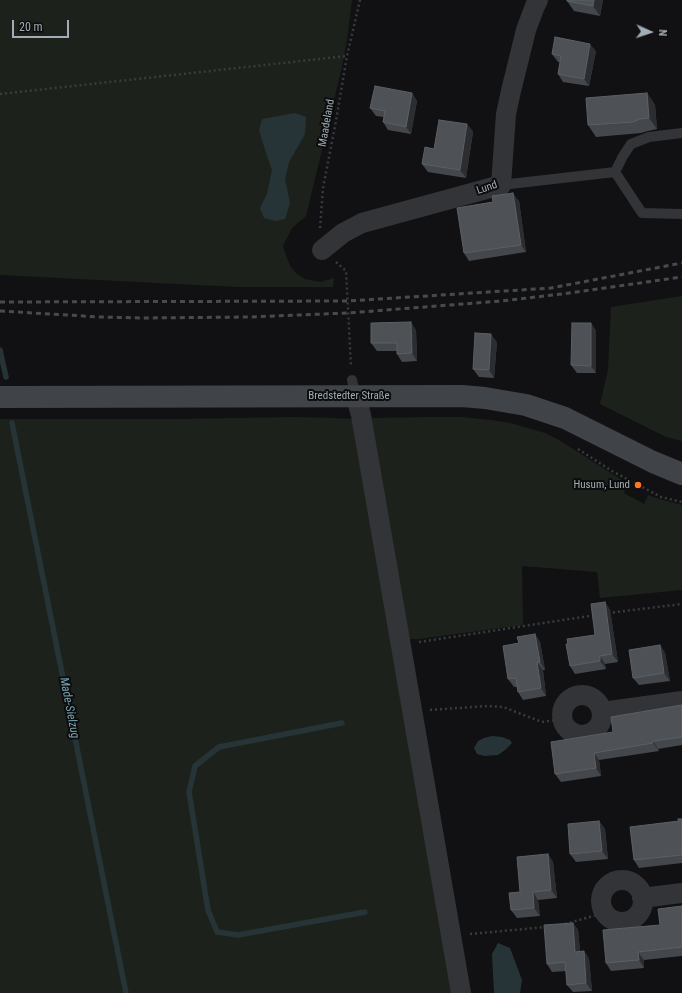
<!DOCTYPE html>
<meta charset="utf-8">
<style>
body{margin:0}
#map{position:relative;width:682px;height:993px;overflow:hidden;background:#111113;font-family:"Roboto Condensed",sans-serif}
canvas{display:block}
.north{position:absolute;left:630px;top:12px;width:40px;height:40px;-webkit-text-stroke:3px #0c0c0d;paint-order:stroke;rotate:93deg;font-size:11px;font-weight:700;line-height:16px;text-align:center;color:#a1acb4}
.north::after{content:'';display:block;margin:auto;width:14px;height:18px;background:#a1acb4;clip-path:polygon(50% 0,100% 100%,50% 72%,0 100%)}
.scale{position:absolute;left:12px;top:20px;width:57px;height:18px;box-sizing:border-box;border:2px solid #a1acb4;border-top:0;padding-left:5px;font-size:12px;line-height:14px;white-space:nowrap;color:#a1acb4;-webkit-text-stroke:3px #0c0c0d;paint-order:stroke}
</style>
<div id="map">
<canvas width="682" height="993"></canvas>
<div class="north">N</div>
<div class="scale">20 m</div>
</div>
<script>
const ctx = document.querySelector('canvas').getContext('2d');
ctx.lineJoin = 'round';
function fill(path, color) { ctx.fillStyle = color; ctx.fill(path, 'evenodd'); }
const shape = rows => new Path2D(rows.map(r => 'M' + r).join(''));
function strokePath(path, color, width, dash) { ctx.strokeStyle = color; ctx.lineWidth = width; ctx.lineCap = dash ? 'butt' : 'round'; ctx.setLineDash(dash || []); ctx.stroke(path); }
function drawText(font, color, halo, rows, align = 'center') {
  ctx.font = font + ' "Roboto Condensed",sans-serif'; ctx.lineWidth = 4; ctx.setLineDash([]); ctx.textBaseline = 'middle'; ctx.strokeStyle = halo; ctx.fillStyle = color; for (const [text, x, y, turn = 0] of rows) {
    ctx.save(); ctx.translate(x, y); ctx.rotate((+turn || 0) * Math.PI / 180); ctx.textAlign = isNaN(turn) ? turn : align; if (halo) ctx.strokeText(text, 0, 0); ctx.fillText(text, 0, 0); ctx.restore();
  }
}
fill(shape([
 [0,0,352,0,347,40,341,71,306,216,292,228,283,246,290,266,296,273,305,279,320,282,334,278,333,287,237,287,0,275],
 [682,296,682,441,666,437,600,404,608,370,611,307],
 [295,417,334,418,354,419,456,993,0,993,0,419,179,419],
 [430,417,461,417,491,420,510,423,545,433,559,440,628,484,624,493,644,504,648,495,659,499,682,505,682,590,600,598,597,572,522,566,523,625,419,639,410,639,404,636,371,418]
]), '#1c221b');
fill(shape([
 [295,113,306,117,305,134,289,162,285,179,290,203,285,219,276,221,264,218,260,208,267,194,272,170,266,153,259,130,262,119],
 [492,736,502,737,510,740,512,743,505,750,498,755,484,756,477,754,474,748,478,741,484,738],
 [498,943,510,948,522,980,520,993,494,993,492,954]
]), '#273437');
strokePath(shape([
 [0,350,6,377],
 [12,423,126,993],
 [342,723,219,747,195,766,189,792,208,910,217,932,238,935,365,912]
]), '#273437', 5.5);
strokePath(shape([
 [0,94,347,56],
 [320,228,323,188,336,121,347,56,360,0],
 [336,262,346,271,351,366],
 [578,449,612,471,661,497,682,502],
 [608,613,682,604],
 [419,642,596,615],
 [430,710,487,706,503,707,542,722,563,719],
 [565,924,604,913],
 [470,934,546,927]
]), '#383b3f', 2.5, [2, 3]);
strokePath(shape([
 [615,172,623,156,631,144,649,137,682,133],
 [501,185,615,172,642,213,682,214],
 [352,380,356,397]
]), '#323438', 10);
strokePath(shape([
 [322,250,343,233,362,223,501,185,506,114,511,91,526,30,535,6,538,0],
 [356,397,361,415,461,993],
 '562 715a20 20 0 1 1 40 0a20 20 0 1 1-40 0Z',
 [602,712,682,701],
 '601 901a21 21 0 1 1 42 0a21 21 0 1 1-42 0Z',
 [642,898,682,893]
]), '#323438', 20);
strokePath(shape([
 [0,397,462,396,485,398,526,405,565,418,653,462,682,474]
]), '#404448', 22);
strokePath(shape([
 [0,302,348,301,551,288,682,263],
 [0,311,100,317,144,318,250,317,348,313,501,301,562,294,682,277]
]), '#474b4f', 3, [5, 4]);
fill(shape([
 [567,0,603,0,600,16,574,11,567,1],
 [596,51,589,86,563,82,558,74,560,62,558,62,552,54],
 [412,93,417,101,411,134,388,130,383,122,384,117,376,116,370,108],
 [647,93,655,105,657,129,648,131,641,133,596,137,588,125],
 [467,124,473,132,466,178,428,172,422,164,434,149],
 [519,201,526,252,469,261,464,253,493,202],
 [591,323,596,331,596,373,577,373,571,365],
 [416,330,417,361,402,362,397,354,397,351,377,351,371,343],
 [497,342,494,378,479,377,473,369],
 [605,602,610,610,618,662,605,664,606,669,575,674,570,666,595,635],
 [535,634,540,642,545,670,543,670,546,696,523,700,518,692,517,687,514,687,508,679,519,643],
 [660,645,665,653,670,681,639,685,633,678],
 [682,705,682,745,658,749,659,751,599,760,601,776,561,782,555,774,613,732],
 [682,819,682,863,639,868,634,860,679,821],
 [599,821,605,829,608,859,576,862,570,854],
 [548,854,553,862,557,898,538,900,540,916,517,918,511,910,520,892],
 [682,906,682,956,644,960,644,968,611,971,606,963,660,925],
 [573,923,578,930,580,952,584,951,589,959,592,991,573,992,567,985,566,971,552,972,547,964]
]), '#44474b');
fill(shape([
 [594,0,603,0,600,16,593,6],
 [590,44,596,51,589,86,584,79],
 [412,93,417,101,411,134,406,127],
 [647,93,655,105,657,129,649,118],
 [467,124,473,132,466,178,460,170],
 [513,193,519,201,526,252,521,245],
 [411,322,416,330,417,361,412,353],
 [591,323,596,331,596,373,591,366],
 [491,334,497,342,494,378,489,370],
 [605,602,610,610,618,662,612,654],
 [535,634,540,642,545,670,540,662],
 [660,645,665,653,670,681,664,673],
 [600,656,605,664,606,669,600,661],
 [537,662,543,670,546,696,541,688],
 [653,741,658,749,659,751,653,743],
 [594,753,599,760,601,776,596,768],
 [599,821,605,829,608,859,602,851],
 [548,854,553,862,557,898,551,890],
 [533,892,538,900,540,916,534,908],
 [573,923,578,930,581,960,575,952],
 [584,951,589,959,592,991,586,983],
 [638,952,644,960,644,968,639,960]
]), '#2b2d30');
const building = shape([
 [567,0,594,0,593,6,567,1,567,0],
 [555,37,590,44,584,79,558,74,561,56,552,54,555,37],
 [375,86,412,93,406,127,383,122,385,111,370,108,375,86],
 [647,93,649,118,640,119,633,122,588,125,586,98,647,93],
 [439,120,467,124,460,170,422,164,425,147,434,149,439,120],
 [513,193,521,245,464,253,457,208,493,202,492,196,513,193],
 [411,322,412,353,397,354,397,343,371,343,371,323,411,322],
 [572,323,591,323,591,366,571,365,572,323],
 [475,333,491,334,489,370,473,369,475,333],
 [605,602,612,654,600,656,600,661,570,666,566,644,568,644,567,639,595,635,591,604,605,602],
 [535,634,540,662,537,662,541,688,518,692,516,678,508,679,503,646,519,643,517,637,535,634],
 [660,645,664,673,633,678,629,650,660,645],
 [682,705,682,737,653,741,653,743,594,753,596,768,555,774,551,742,613,732,611,717,682,705],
 [678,819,682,819,682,855,634,860,630,827,679,821,678,819],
 [599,821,602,851,570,854,568,824,599,821],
 [548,854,551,890,533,892,534,908,511,910,509,893,520,892,517,857,548,854],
 [682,906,682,947,638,952,639,960,606,963,603,930,660,925,658,909,682,906],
 [573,923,575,952,584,951,586,983,567,985,565,962,547,964,544,925,573,923]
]);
fill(building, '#4e5256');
strokePath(building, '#5b6065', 1);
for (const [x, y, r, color] of [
 [638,485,4,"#fb7820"]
]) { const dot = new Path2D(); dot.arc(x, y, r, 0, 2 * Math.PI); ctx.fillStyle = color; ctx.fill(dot); strokePath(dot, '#0c0c0d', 1.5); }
drawText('11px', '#a1acb4', '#0c0c0d', [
 ["Maadeland",327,123,-80],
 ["Lund",487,188,-19],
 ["Bredstedter Straße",349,396]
]);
drawText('11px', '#a1acb4', '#0c0c0d', [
 ["Husum, Lund",630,485]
], 'right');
drawText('italic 12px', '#76a5b2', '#0c0c0d', [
 ["Made-Sielzug",69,708,79]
]);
</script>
